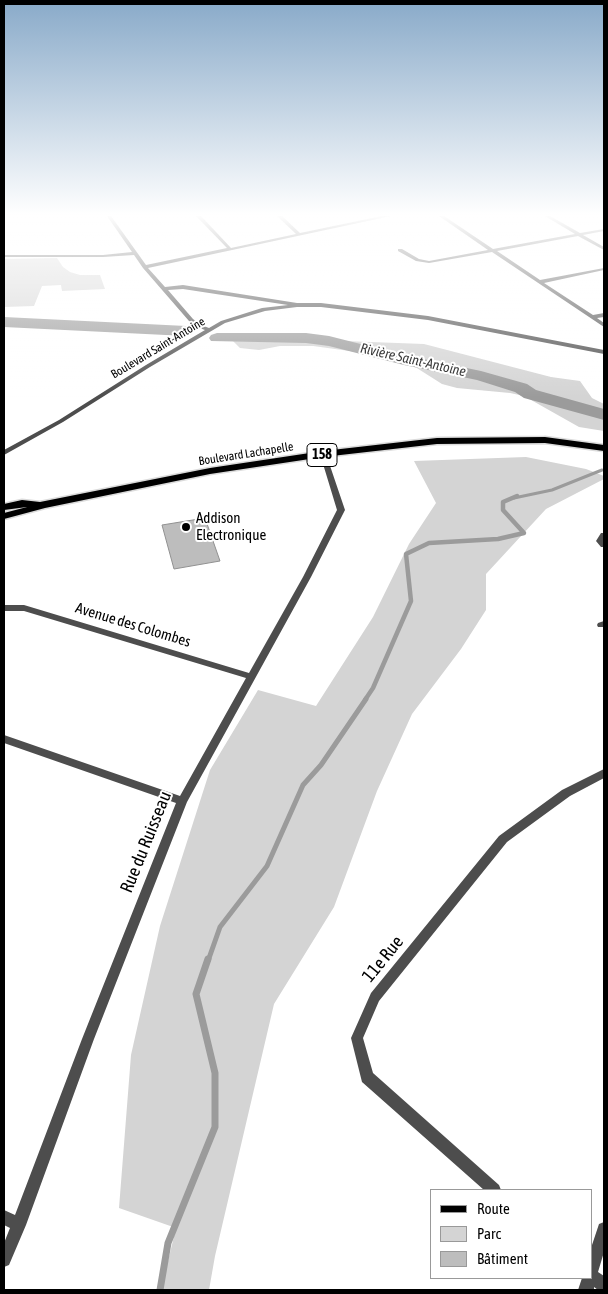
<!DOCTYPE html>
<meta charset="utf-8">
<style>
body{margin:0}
#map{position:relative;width:608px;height:1294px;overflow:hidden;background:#fff;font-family:"Asap Condensed",sans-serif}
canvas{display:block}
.frame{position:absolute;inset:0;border:5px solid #000;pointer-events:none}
.legend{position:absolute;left:430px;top:1189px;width:162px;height:90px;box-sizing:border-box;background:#fff;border:1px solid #999;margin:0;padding:6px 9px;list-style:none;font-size:15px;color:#000}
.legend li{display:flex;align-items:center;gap:10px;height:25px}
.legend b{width:25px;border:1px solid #999}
</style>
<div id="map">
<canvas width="608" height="1294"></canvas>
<div class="frame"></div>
<ul class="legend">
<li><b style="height:6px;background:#000"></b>Route</li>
<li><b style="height:14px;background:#d4d4d4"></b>Parc</li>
<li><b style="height:14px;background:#bdbdbd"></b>Bâtiment</li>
</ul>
</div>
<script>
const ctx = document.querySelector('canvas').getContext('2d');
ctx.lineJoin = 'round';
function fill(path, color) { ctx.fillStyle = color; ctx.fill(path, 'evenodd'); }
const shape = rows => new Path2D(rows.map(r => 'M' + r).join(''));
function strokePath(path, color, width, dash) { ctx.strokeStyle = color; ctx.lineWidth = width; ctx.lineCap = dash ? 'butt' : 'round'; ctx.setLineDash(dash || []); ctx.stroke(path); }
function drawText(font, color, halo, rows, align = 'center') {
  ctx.font = font + ' "Asap Condensed",sans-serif'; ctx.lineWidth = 4; ctx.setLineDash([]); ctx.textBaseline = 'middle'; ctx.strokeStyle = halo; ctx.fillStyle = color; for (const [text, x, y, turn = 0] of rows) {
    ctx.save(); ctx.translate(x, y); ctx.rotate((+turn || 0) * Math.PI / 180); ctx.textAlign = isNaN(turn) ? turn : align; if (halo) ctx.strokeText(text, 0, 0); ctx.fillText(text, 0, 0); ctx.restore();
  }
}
fill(shape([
 [57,258,63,267,70,272,80,275,100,275,105,289,62,291,61,285,42,286,34,306,4,307,4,259],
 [291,339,424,344,551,377,580,381,592,398,604,404,604,431,579,427,524,396,510,393,457,388,442,384,401,358,313,346,280,346,259,350,240,348,233,341],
 [526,457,586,469,604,476,604,479,546,509,486,574,486,610,461,649,412,714,377,791,334,907,274,1004,215,1256,209,1290,161,1290,176,1228,119,1208,131,1055,160,926,210,770,258,690,316,706,373,617,409,544,436,503,414,461]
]), '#d4d4d4');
strokePath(shape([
 [514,498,552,490,602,470]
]), '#9b9b9b', 3);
strokePath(shape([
 [365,700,373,688,411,601,406,554,429,543,498,539,524,533,503,510,503,502,517,496]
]), '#9b9b9b', 4.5);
strokePath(shape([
 [208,961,220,927,267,866,303,785,321,765,366,699]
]), '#9b9b9b', 5);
strokePath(shape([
 [160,1290,168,1243,215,1127,215,1073,196,994,208,959]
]), '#9b9b9b', 7);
fill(shape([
 [4,317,186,326,192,328,194,331,192,334,186,336,4,327,4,317],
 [217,333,306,333,329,336,404,355,481,371,527,384,536,390,604,409,604,420,524,398,515,392,477,380,404,365,329,346,306,343,211,341,209,338,211,335,217,333]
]), '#9b9b9b');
const building = shape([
 [205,518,220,561,174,569,162,525,205,518]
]);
fill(building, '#bdbdbd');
strokePath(building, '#919191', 1);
const major = shape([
 [545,437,604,445,604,451,545,443,437,444,323,457,210,474,45,508,4,519,4,513,27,507,4,510,4,504,22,500,40,502,210,468,323,451,437,438,545,437]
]);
strokePath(major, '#dbdbdb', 3);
fill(shape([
 [107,216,111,216,146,265,227,248,196,216,201,216,231,248,296,234,277,216,282,216,300,233,382,216,391,216,148,268,165,287,183,285,297,303,321,303,428,316,604,350,604,354,428,320,321,307,297,307,265,311,225,323,150,367,63,422,4,455,4,450,59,420,146,365,205,330,197,327,189,321,143,268,134,255,103,257,4,257,4,255,103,255,132,252,107,216],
 [183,289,288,305,262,308,221,321,209,328,201,325,193,319,168,290,183,289],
 [439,216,444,216,493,249,575,234,545,216,550,216,580,233,604,229,604,231,583,235,604,247,604,250,578,236,497,251,540,280,604,268,604,270,544,283,593,315,604,313,604,317,597,318,604,323,604,327,492,252,429,263,416,261,398,251,398,249,402,249,419,259,429,261,488,250,439,216],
 [323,452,326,454,345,510,311,577,187,802,94,1039,26,1225,9,1265,4,1267,4,1243,10,1228,4,1225,4,1210,15,1215,82,1039,176,803,4,743,4,735,180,796,246,678,24,611,4,611,4,605,24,605,249,673,303,577,337,510,320,454,323,452],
 [601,533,604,533,604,547,601,547,596,541,601,533],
 [604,621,604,627,598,627,597,625,598,623,604,621],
 [604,769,604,778,570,796,507,842,379,1001,363,1038,373,1073,499,1185,501,1190,484,1190,362,1082,351,1038,371,993,499,836,562,790,604,769],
 [604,1222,604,1252,598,1272,604,1276,604,1290,598,1290,594,1287,594,1290,578,1290,582,1278,592,1278,592,1245,599,1224,604,1222]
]), '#4d4d4d');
fill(major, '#000');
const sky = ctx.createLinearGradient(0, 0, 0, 397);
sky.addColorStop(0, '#89aac9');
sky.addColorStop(0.54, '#fff');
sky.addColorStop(1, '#ffffff00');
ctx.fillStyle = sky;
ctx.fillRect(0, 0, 608, 397);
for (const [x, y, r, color] of [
 [186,527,5,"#000"]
]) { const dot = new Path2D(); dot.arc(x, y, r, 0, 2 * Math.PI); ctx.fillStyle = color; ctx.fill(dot); strokePath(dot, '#fff', 2); }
drawText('12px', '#000', '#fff', [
 ["Boulevard Saint-Antoine",158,348,-31],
 ["Boulevard Lachapelle",246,454,-9]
]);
drawText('italic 14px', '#3c3c3c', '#fff', [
 ["Rivière Saint-Antoine",413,360,13]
]);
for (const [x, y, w] of [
 [322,455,30]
]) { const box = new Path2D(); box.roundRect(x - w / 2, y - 11.5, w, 23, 4); ctx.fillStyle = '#fff'; ctx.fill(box); strokePath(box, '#000', 1); }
drawText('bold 14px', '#000', null, [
 ["158",322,455]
]);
drawText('15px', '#000', '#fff', [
 ["Addison",196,518],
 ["Electronique",196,535]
], 'left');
drawText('15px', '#000', '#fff', [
 ["Avenue des Colombes",133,625,17]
]);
drawText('18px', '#000', '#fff', [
 ["Rue du Ruisseau",146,842,-68],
 ["11e Rue",383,959,-51]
]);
</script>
